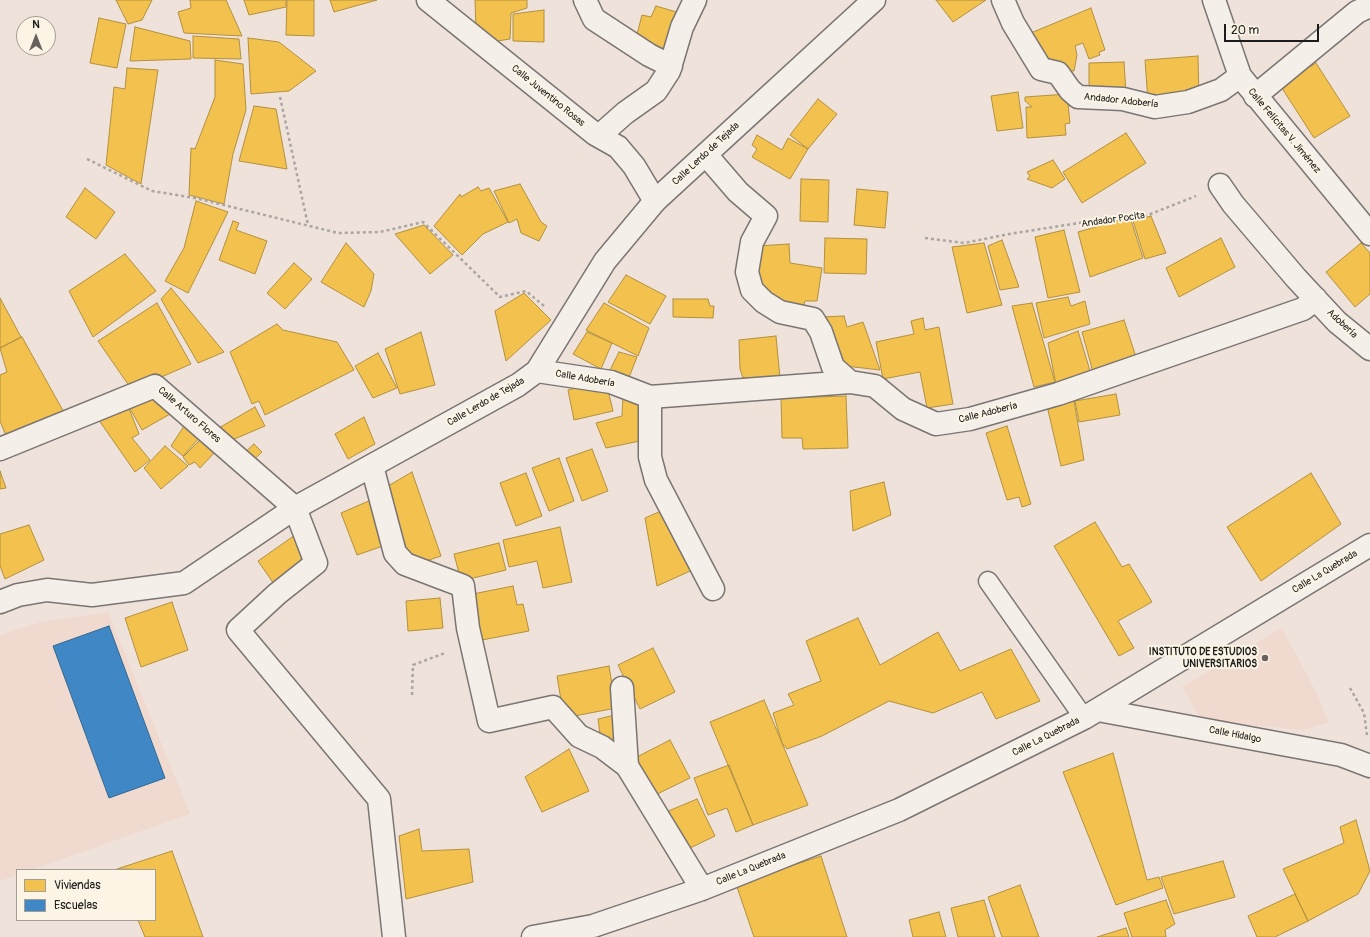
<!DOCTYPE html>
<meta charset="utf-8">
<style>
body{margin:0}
#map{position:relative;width:1370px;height:937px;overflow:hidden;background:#eee2da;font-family:Pangolin,sans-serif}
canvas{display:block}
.legend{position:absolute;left:16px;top:869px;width:140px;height:52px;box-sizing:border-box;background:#fcf5e5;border:1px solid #a29e95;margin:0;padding:5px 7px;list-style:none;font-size:12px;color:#1c1c1c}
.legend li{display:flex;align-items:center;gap:8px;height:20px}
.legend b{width:20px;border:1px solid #a29e95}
.north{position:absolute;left:16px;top:16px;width:40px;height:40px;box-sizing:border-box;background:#fcf5e5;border:1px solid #a29e95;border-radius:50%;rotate:0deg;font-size:11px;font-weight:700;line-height:16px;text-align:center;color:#1c1c1c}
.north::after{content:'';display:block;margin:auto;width:14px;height:18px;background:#66615e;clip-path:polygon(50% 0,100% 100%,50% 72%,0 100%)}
.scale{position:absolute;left:1224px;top:24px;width:95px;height:18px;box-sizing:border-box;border:2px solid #1c1c1c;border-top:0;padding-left:5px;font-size:12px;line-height:14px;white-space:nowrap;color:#1c1c1c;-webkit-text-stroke:3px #fcf5e5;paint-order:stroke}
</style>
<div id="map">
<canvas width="1370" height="937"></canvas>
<ul class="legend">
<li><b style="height:11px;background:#f2c14e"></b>Viviendas</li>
<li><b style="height:11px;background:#3f88c5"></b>Escuelas</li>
</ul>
<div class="north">N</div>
<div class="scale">20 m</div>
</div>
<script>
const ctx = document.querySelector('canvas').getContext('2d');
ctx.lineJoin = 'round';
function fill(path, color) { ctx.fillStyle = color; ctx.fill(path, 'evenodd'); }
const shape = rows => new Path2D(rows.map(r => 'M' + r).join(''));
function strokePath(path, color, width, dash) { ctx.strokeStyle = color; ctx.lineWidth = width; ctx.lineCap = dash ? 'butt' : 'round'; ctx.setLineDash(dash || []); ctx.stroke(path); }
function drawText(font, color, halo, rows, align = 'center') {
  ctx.font = font + ' Pangolin,sans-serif'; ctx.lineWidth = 4; ctx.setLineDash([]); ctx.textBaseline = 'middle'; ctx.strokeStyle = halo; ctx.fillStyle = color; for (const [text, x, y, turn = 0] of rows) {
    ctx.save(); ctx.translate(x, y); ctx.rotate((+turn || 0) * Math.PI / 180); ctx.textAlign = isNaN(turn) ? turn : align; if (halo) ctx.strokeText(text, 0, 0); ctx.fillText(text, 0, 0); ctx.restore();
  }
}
fill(shape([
 [108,612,190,814,31,870,17,870,17,875,0,881,0,635,41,622],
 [1282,628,1315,690,1329,722,1303,730,1201,720,1182,687]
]), '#f0d9ce');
const homes = shape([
 [116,0,152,0,142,20,128,24,116,0],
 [190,0,226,0,242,36,184,33,178,12,191,8,190,0],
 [244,0,286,0,286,7,249,15,244,0],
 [287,0,314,0,314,36,286,35,287,0],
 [330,0,377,0,334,12,330,0],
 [475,0,527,0,527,8,511,13,510,39,491,42,476,29,475,0],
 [936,0,986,0,953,22,936,0],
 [656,6,680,13,668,59,635,42,642,15,651,17,656,6],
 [1091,8,1105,50,1099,52,1100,55,1089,59,1083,43,1075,46,1077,55,1074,71,1056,69,1026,35,1091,8],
 [544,10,544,42,513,41,513,14,544,10],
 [99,18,126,24,117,68,90,63,99,18],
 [135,27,190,41,191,59,130,61,135,27],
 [193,36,239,39,241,59,193,58,193,36],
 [248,38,279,42,316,71,289,91,251,94,248,38],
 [1198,56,1199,97,1148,102,1145,60,1198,56],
 [215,60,243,64,246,110,233,154,224,204,189,195,191,148,195,149,215,97,215,60],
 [1124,62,1126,93,1089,95,1089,63,1124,62],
 [1316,63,1350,116,1314,138,1280,85,1316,63],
 [127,68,158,70,141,184,106,165,114,87,125,89,127,68],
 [1018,92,1023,128,997,131,991,96,1018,92],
 [1067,94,1070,123,1065,124,1066,135,1027,138,1026,107,1032,107,1025,101,1025,97,1067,94],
 [818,99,837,114,808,149,790,135,818,99],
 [254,106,276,109,287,169,239,161,254,106],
 [1126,133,1146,163,1082,203,1063,172,1126,133],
 [757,135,782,150,788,138,808,149,790,179,752,157,757,149,752,145,757,135],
 [1053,160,1065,179,1052,188,1027,179,1030,176,1027,172,1053,160],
 [801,179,829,180,828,222,800,221,801,179],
 [520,184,541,222,547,226,539,241,521,233,517,219,509,223,494,191,520,184],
 [478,187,481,191,489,188,508,222,483,234,462,255,434,226,460,194,461,197,478,187],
 [85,188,115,212,96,239,66,217,85,188],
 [857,189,888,192,885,228,854,225,857,189],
 [196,201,228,212,188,293,165,281,184,248,196,201],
 [1151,216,1166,253,1145,259,1133,221,1151,216],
 [1130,217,1143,258,1090,277,1078,232,1130,217],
 [233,221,239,223,236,230,267,241,255,274,219,260,233,221],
 [424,225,453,255,430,274,395,234,424,225],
 [1064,230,1080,292,1048,298,1035,237,1064,230],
 [825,238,867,239,866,274,824,273,825,238],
 [1221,238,1235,267,1179,297,1166,268,1221,238],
 [1002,240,1019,287,1000,290,988,246,1002,240],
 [346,243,374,274,371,291,364,307,321,282,346,243],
 [984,243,1002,305,967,313,952,247,984,243],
 [1361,243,1370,253,1370,294,1355,307,1326,272,1361,243],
 [789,244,790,263,822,268,817,301,805,301,801,316,754,286,757,246,789,244],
 [125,254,156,291,93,337,69,291,125,254],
 [294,263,312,279,285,309,267,293,294,263],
 [626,275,666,296,650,324,608,302,626,275],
 [171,288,224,352,198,363,161,299,171,288],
 [524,293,551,320,506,361,495,311,524,293],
 [1068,297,1071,306,1085,301,1090,324,1044,338,1036,303,1068,297],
 [0,298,21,337,0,348,0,298],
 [673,299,708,299,710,306,714,306,713,318,673,317,673,299],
 [157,303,191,364,132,390,98,341,157,303],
 [604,303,649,328,638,356,586,330,604,303],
 [1032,303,1055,382,1034,387,1012,306,1032,303],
 [844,316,847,327,863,322,880,370,837,365,822,317,844,316],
 [923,318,925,330,939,327,953,404,927,408,920,372,883,379,876,342,914,334,911,321,923,318],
 [1124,320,1136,357,1093,372,1082,332,1124,320],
 [277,324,283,330,337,342,354,370,265,415,259,401,252,404,230,352,277,324],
 [1078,331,1091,374,1056,385,1048,343,1078,331],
 [421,332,435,385,400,394,385,349,421,332],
 [587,332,612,343,601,369,573,354,587,332],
 [776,336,780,378,743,378,740,369,739,340,776,336],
 [22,337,66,416,9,443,0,421,0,375,7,372,0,348,22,337],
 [619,352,637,357,628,380,609,372,619,352],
 [378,353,397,388,373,398,355,366,378,353],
 [587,385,607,386,613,411,574,420,568,390,587,385],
 [149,391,172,413,142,430,127,403,149,391],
 [1116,394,1120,415,1079,422,1075,401,1116,394],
 [623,395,647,401,645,440,606,448,596,423,622,416,623,395],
 [846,396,848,448,803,449,802,438,782,438,781,398,846,396],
 [1074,401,1084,460,1061,466,1047,406,1074,401],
 [127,403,139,434,132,438,150,460,135,472,96,416,127,403],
 [255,407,265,426,225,443,217,429,255,407],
 [364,417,375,444,348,459,335,434,364,417],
 [186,423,201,436,183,456,171,446,186,423],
 [1007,426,1031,504,1022,507,1019,497,1007,500,986,433,1007,426],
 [203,437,217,450,200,468,195,462,189,465,183,457,203,437],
 [254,444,262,452,249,464,241,456,254,444],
 [165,446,188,466,161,489,144,468,165,446],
 [592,449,608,491,582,501,566,458,592,449],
 [559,458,574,501,549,511,532,468,559,458],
 [0,471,6,488,0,489,0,471],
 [412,472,441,556,411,566,388,486,412,472],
 [526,473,542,516,516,526,500,483,526,473],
 [1311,473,1341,524,1261,581,1227,527,1311,473],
 [884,482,891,515,853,531,850,491,884,482],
 [371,500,386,545,357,555,341,513,371,500],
 [668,508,699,567,657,586,645,518,668,508],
 [1095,522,1122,567,1129,564,1152,602,1118,621,1134,648,1119,656,1054,546,1095,522],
 [29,525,44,560,5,579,0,566,0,534,29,525],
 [560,527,572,582,543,588,537,561,509,567,503,540,560,527],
 [295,535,312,557,274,584,258,561,295,535],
 [499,543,506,570,461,581,454,554,499,543],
 [513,586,517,605,523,604,529,631,482,640,473,594,513,586],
 [440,598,443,628,408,631,406,601,440,598],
 [172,602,188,650,141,667,125,618,172,602],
 [858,618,880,665,938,632,960,671,1011,649,1040,701,996,719,982,692,933,713,889,701,822,736,787,749,782,743,773,713,794,705,788,694,821,681,806,641,858,618],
 [653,648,675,692,640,709,618,665,653,648],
 [609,666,616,708,564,718,557,676,609,666],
 [764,700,808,805,753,825,710,722,764,700],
 [619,714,621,745,601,742,598,719,619,714],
 [670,740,690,778,649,798,631,760,670,740],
 [569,749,589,791,542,812,525,777,569,749],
 [1113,753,1147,880,1159,877,1163,888,1116,905,1063,772,1113,753],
 [729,765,753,825,736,832,727,808,708,815,694,778,729,765],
 [697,799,715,836,684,851,666,812,697,799],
 [1356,820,1370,871,1358,894,1308,921,1283,869,1344,843,1340,827,1356,820],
 [419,829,422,851,469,849,473,882,406,899,399,836,419,829],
 [172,851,203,937,145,937,138,920,155,920,155,870,117,869,172,851],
 [821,856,847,937,754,937,736,884,821,856],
 [1223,861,1235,897,1174,914,1161,877,1223,861],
 [1020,885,1039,937,1002,937,988,897,1020,885],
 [1295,894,1308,921,1275,937,1257,937,1248,916,1295,894],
 [984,900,995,937,958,937,951,908,984,900],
 [1166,900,1175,924,1165,930,1166,937,1132,937,1124,913,1166,900],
 [939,912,946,937,913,937,909,920,939,912],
 [1126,928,1129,937,1097,937,1126,928]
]);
fill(homes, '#f2c14e');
strokePath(homes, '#b2903f', 1);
const schools = shape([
 [109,626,165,778,109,798,53,646,109,626]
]);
fill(schools, '#3f88c5');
strokePath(schools, '#346892', 1);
const lane = shape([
 [988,581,1084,718]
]);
const street = shape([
 [428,0,595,134,618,147,634,166,655,201],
 [585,0,594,19,649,55,671,66],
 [1003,0,1013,23,1041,69,1058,73,1070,90,1078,97,1123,99,1155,107,1188,102,1221,90,1240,76],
 [1214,0,1240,76,1370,234],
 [1255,96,1357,12,1370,6],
 [599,136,625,113,656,91,669,71,682,27,695,0],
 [707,156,738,192,766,216,752,242,747,272,752,290,764,302,780,312,813,319,821,332,833,367,850,382],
 [1220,185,1233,204,1296,278,1337,322,1370,349],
 [537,371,611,382,650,397,850,382,875,386,903,409,936,424,970,419,1058,394,1303,309,1316,299],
 [650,397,650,457,656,480,713,589],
 [0,449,155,386,295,508,316,563,277,594,238,630,379,799,394,937],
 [372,466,395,553,405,564,463,586,468,628,489,721,553,707,579,736,602,747,627,766],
 [622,688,627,766,702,889],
 [1098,710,1341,755,1370,766],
 [533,937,593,926,702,889,899,810,1084,718,1370,545]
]);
const secondary = shape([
 [0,602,18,595,47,590,92,595,184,583,295,508,518,385,537,371,605,261,655,201,874,0]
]);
strokePath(lane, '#7a7572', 21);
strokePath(street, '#7a7572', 25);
strokePath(secondary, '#7a7572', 25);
strokePath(shape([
 [280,97,308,225],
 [87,159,152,191,195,198,338,233,380,232,423,222,500,297,526,291,544,306],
 [925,238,964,243,1009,234,1130,215,1143,217,1196,196],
 [1350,688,1364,713,1367,735],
 [412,695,413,665,445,653]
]), '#aaa6a3', 2.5, [3, 3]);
strokePath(lane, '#f4f0e9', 18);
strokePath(street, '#f4f0e9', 22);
strokePath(secondary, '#f4f0e9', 22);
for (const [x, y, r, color] of [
 [1265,658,4,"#66615e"]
]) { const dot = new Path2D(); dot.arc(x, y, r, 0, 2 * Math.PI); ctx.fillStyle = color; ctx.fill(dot); strokePath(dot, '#fcf5e5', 1.5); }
drawText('10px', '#1c1c1c', '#fcf5e5', [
 ["Calle Juventino Rosas",548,96,39],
 ["Andador Adobería",1121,101,6],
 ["Calle Felícitas V. Jiménez",1284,131,50],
 ["Calle Lerdo de Tejada",706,154,-43],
 ["Andador Pocita",1113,220,-8],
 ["Adobería",1342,324,43],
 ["Calle Adobería",585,379,10],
 ["Calle Lerdo de Tejada",486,402,-30],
 ["Calle Adobería",988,413,-14],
 ["Calle Arturo Flores",189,415,41],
 ["Calle La Quebrada",1325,572,-31],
 ["Calle Hidalgo",1235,735,11],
 ["Calle La Quebrada",1046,737,-27],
 ["Calle La Quebrada",751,869,-22]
]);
drawText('bold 10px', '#1c1c1c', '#fcf5e5', [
 ["INSTITUTO DE ESTUDIOS",1257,652],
 ["UNIVERSITARIOS",1257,664]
], 'right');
</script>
